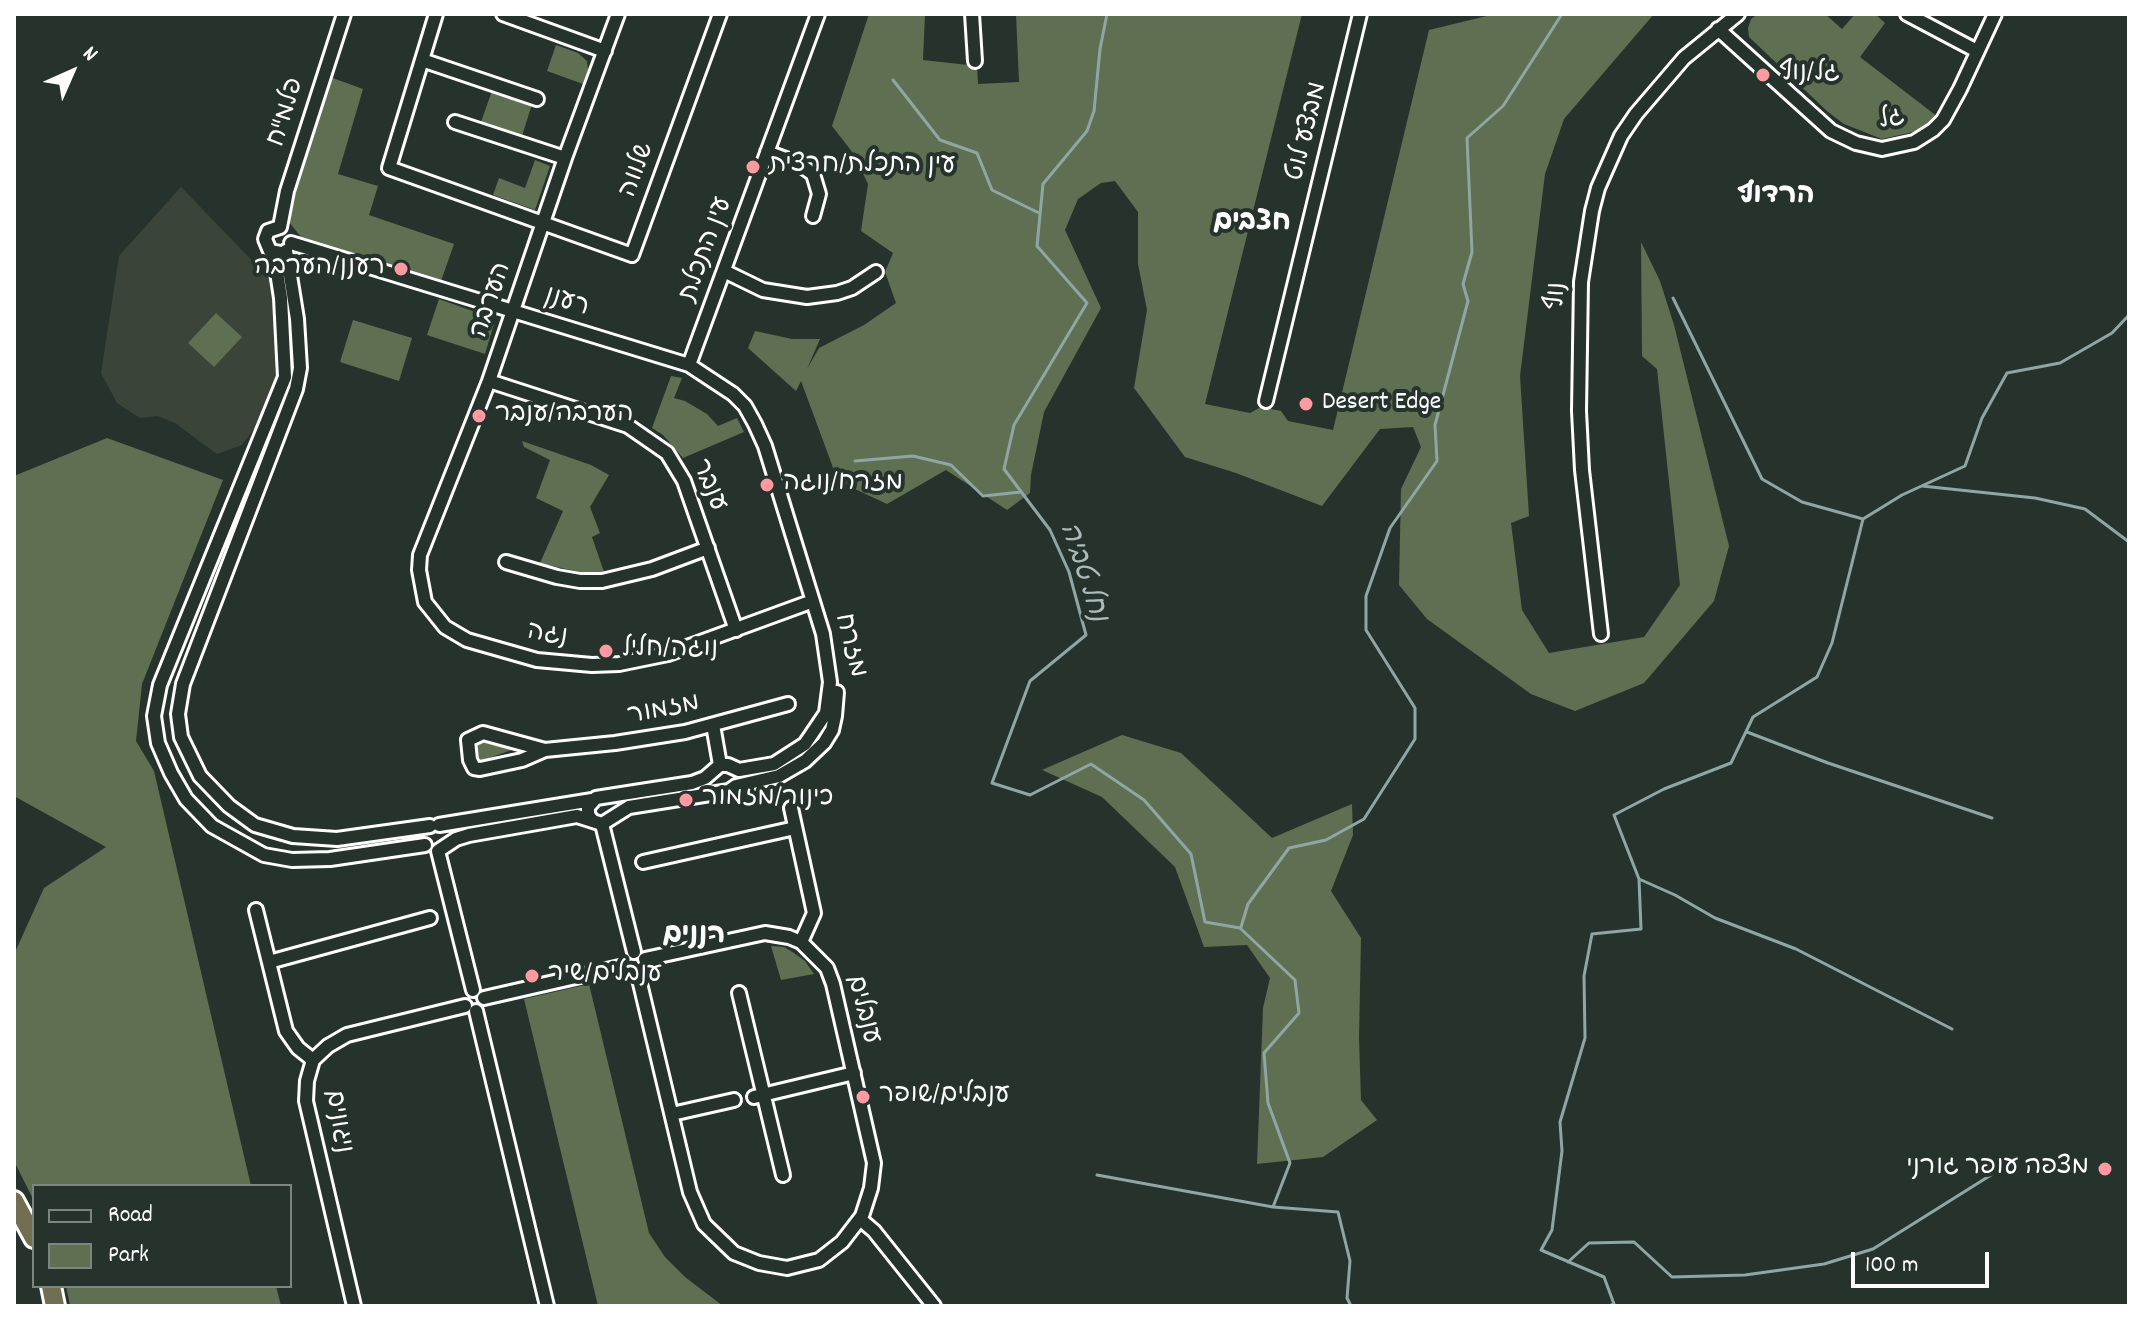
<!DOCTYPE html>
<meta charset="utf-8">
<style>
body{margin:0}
#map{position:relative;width:2143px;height:1320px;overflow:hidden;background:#26332d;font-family:Dekko,sans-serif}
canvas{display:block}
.frame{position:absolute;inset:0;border:16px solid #fff;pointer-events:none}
.legend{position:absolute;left:32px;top:1184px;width:260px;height:104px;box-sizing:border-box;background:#26332d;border:2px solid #7d8581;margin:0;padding:10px 14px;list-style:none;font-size:24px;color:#fff}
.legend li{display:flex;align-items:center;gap:16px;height:40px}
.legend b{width:40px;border:2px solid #7d8581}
.north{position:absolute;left:32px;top:32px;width:80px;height:80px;-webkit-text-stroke:6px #26332d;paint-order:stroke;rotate:45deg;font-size:22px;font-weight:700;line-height:32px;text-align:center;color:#fff}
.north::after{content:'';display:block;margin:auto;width:28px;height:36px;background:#fff;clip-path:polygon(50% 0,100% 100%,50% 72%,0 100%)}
.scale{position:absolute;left:1851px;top:1252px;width:138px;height:36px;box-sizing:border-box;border:4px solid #fff;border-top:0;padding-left:10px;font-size:24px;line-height:28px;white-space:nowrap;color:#fff;-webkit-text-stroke:6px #26332d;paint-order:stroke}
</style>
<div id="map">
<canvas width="2143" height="1320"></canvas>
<div class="frame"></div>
<ul class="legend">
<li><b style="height:10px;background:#26332d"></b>Road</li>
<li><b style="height:22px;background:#5f6f51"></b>Park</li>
</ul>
<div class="north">N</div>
<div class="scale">100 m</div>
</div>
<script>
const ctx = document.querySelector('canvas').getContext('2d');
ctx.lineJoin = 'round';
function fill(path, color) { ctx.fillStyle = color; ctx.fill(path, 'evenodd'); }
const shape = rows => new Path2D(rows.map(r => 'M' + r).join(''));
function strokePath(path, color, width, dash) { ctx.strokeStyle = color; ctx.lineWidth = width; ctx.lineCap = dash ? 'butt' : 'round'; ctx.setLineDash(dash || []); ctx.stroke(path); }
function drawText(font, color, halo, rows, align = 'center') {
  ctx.font = font + ' Dekko,"Playpen Sans Hebrew",sans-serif'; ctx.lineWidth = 8; ctx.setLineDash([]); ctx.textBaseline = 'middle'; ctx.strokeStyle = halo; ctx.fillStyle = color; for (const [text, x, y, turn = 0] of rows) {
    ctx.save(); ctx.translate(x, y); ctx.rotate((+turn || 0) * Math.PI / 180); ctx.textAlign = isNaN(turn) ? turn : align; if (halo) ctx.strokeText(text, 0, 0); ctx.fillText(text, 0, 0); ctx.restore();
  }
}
fill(shape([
 [181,187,269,278,277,332,280,380,264,416,242,445,217,454,175,423,158,416,140,418,117,403,101,373,119,256]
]), '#3b4439');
fill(shape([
 [869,14,925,14,923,60,977,66,978,84,1019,82,1016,14,1302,14,1205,404,1250,413,1261,407,1281,411,1288,421,1333,430,1429,30,1495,14,1654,14,1564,119,1545,174,1520,376,1529,516,1511,523,1522,610,1549,653,1644,637,1680,585,1657,369,1642,356,1641,242,1660,281,1674,325,1729,546,1714,601,1644,683,1575,711,1531,694,1427,619,1399,585,1401,489,1421,447,1413,427,1380,429,1322,506,1236,473,1185,457,1134,388,1147,310,1138,264,1138,212,1115,181,1101,183,1078,199,1065,230,1101,308,1044,412,1031,475,1030,493,1007,510,946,470,887,504,838,481,801,381,796,391,748,348,755,331,792,339,820,339,807,369,819,348,864,325,896,303,885,272,893,253,861,231,868,184,853,153,832,126],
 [1758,14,1825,14,1842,29,1855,14,1875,14,1885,23,1860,57,1938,117,1922,130,1882,139,1844,124,1828,112,1749,37,1748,28,1751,19],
 [556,45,578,53,587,61,588,70,583,84,547,71],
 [330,77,363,89,338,174,378,186,369,215,454,244,441,281,301,237,289,222,291,205],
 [493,88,533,101,522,136,481,122],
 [535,160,550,166,535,210,493,195,499,178,525,188],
 [439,299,489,317,494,324,485,354,427,335],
 [216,313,242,337,214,367,188,343],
 [353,320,412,338,399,381,340,362],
 [671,376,682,378,674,398,685,401,707,414,718,426,737,418,744,432,683,458,663,435,652,428],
 [107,438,223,480,142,684,136,741,154,771,251,1186,34,1186,34,1201,14,1161,16,950,44,888,106,847,14,796,14,476],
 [522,441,591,465,609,475,590,507,600,533,592,537,604,572,583,573,540,563,563,511,536,498,550,460,524,447],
 [1122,735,1181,753,1272,838,1352,804,1353,835,1331,891,1361,938,1359,1038,1361,1100,1377,1120,1323,1157,1257,1164,1263,1008,1270,978,1247,945,1204,947,1175,867,1102,797,1042,770],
 [473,741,482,741,517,748,478,762,473,752],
 [771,946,784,947,794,953,805,961,814,974,781,980],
 [589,984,649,1233,665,1257,685,1277,723,1306,598,1306,524,999],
 [66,1286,276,1286,281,1306,70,1306]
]), '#5f6f51');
strokePath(shape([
 [1107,14,1100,49,1094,111,1087,131,1043,184,1037,246,1087,303,1014,425,1004,469,1050,530,1069,572,1086,635,1030,681,992,783,1030,795,1091,764,1144,800,1191,854,1205,922,1240,928,1295,980,1299,1013,1264,1053,1268,1103,1290,1163,1273,1207,1338,1212,1350,1261,1347,1298,1351,1306],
 [893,80,940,140,977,153,992,190,1039,213],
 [1673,298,1762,479,1802,502,1863,519],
 [855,461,913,456,951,465,983,496,1021,492],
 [1922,486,2035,498,2085,509,2129,542],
 [1747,732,1828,763,1992,818],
 [1639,879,1675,895,1715,918,1796,949,1952,1029],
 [1241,927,1248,904,1289,848,1326,840,1364,819,1415,739,1415,708,1366,630,1366,596,1390,528,1437,461,1435,425,1468,301,1463,284,1472,252,1467,138,1503,106,1562,14],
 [1097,1175,1273,1207],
 [1568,1262,1589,1243,1634,1242,1672,1277,1745,1275,1824,1264,1873,1249,1991,1175],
 [1609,1306,1614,1304,1604,1277,1541,1250,1552,1230,1562,1151,1560,1122,1585,1038,1584,976,1592,934,1641,929,1639,879,1614,815,1664,789,1731,763,1753,717,1817,677,1832,643,1863,519,1902,495,1965,466,1982,418,2007,373,2060,363,2112,333,2129,315]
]), '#90a6a5', 3);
const minor = shape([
 [436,14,389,168,632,255,720,14],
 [503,14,605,51],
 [618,14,565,158,489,381,420,555,419,570,425,602,445,627,467,640,537,660,592,665,619,664,668,654,813,601],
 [972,14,975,61],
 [1907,14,1977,51],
 [1718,29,1831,131,1856,143,1882,149,1914,142,1933,130,1943,120,1960,89,1995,14],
 [422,60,537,99],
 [455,122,565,158],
 [767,152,799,164,813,174,819,194,813,216],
 [280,227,287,191,344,14],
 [280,227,268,231,265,239,270,251,281,253],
 [291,243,689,365,733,394,745,406,755,424,765,446,823,634,830,682,826,713,805,744,774,764,739,770,728,765,720,765,705,778,692,783,596,798,588,807,588,815,593,821],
 [286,251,297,319,300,368,296,389,183,684,178,714,181,737,200,776,229,806,255,825,293,836,337,839,430,826],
 [274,253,281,298,285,377,160,685,154,716,158,743,171,773,186,799,212,826,264,855,292,860,330,859,425,845],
 [724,271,763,290,807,297,837,293,852,288,876,272],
 [689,365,818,14],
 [489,381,628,426,667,453,684,481,736,630],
 [1266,401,1360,14],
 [506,562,557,577,580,581,602,581,652,569,708,548],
 [1601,634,1582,470,1579,411,1581,282,1592,211,1598,188,1621,136,1636,114,1684,58,1738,14],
 [713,725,720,765],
 [545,750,483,733,468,740,470,760,474,768,480,769,522,760,545,750,615,743,685,732,788,704],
 [791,808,814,913,801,942],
 [602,824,634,952],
 [439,825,592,800],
 [438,851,456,839,469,835,577,816,602,824,629,807,729,791,736,786,779,776,805,761,824,743,832,730,835,716,837,692],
 [438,851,473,990],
 [643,862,795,828],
 [256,910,286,1031,298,1048,313,1060],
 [269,962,430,918],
 [638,975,690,1192,704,1224,734,1253,759,1263,787,1268,819,1260,842,1242,862,1216,871,1188,874,1163,833,984,827,968,801,942,789,937,765,933,645,959],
 [739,993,783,1175],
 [484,998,624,966],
 [476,1011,547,1306],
 [754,1097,854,1073],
 [672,1114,734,1100],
 [860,1219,874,1231,934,1306],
 [354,1306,306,1101,307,1081,313,1060,328,1046,347,1035,465,1006]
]);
const highway = shape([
 [14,1201,34,1238],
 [51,1286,55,1306]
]);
strokePath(minor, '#fff', 18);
strokePath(highway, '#fff', 24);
strokePath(minor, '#26332d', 12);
strokePath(highway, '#726e52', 18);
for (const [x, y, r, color] of [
 [1763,75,8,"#ff9aa2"],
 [753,167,8,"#ff9aa2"],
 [401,269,8,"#ff9aa2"],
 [1306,404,8,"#ff9aa2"],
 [479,416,8,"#ff9aa2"],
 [767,485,8,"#ff9aa2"],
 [606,651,8,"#ff9aa2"],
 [686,800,8,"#ff9aa2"],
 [532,976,8,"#ff9aa2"],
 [863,1097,8,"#ff9aa2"],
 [2105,1169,8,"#ff9aa2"]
]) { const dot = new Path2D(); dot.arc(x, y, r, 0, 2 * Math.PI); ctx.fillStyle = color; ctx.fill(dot); strokePath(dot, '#26332d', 3); }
drawText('26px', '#fff', '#26332d', [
 ["גל/נוף",1779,75],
 ["עין התכלת/חרצית",769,167],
 ["רענן/הערבה",385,269,"right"],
 ["Desert Edge",1322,404],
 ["הערבה/ענבר",495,416],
 ["מזרח/נוגה",783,485],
 ["נוגה/חליל",622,651],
 ["כינור/מזמור",702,800],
 ["ענבלים/שיר",548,976],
 ["ענבלים/שופר",879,1097],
 ["מצפה עופר גורני",2089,1169,"right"]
], 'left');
drawText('26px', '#fff', '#26332d', [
 ["פלמ\"ח",288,113,-73],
 ["גל",1892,121,-10],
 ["מבצע לוט",1309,132,-76],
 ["שלווה",639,171,-70],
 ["עין התכלת",708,250,-70],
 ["נוף",1559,296,-87],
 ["הערבה",493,301,-71],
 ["רענן",566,304,17],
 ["ענבר",707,486,67],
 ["נגה",547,637,9],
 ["מזרח",848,646,76],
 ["מזמור",664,712,-11],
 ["ענבלים",861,1010,75],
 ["ניגונים",336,1122,80]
]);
drawText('bold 28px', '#fff', '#26332d', [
 ["הרדוף",1776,198],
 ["חצבים",1252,225],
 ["רננים",694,938]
]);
drawText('italic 28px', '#acbcbc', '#26332d', [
 ["נחל טביה",1081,573,72]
]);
</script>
